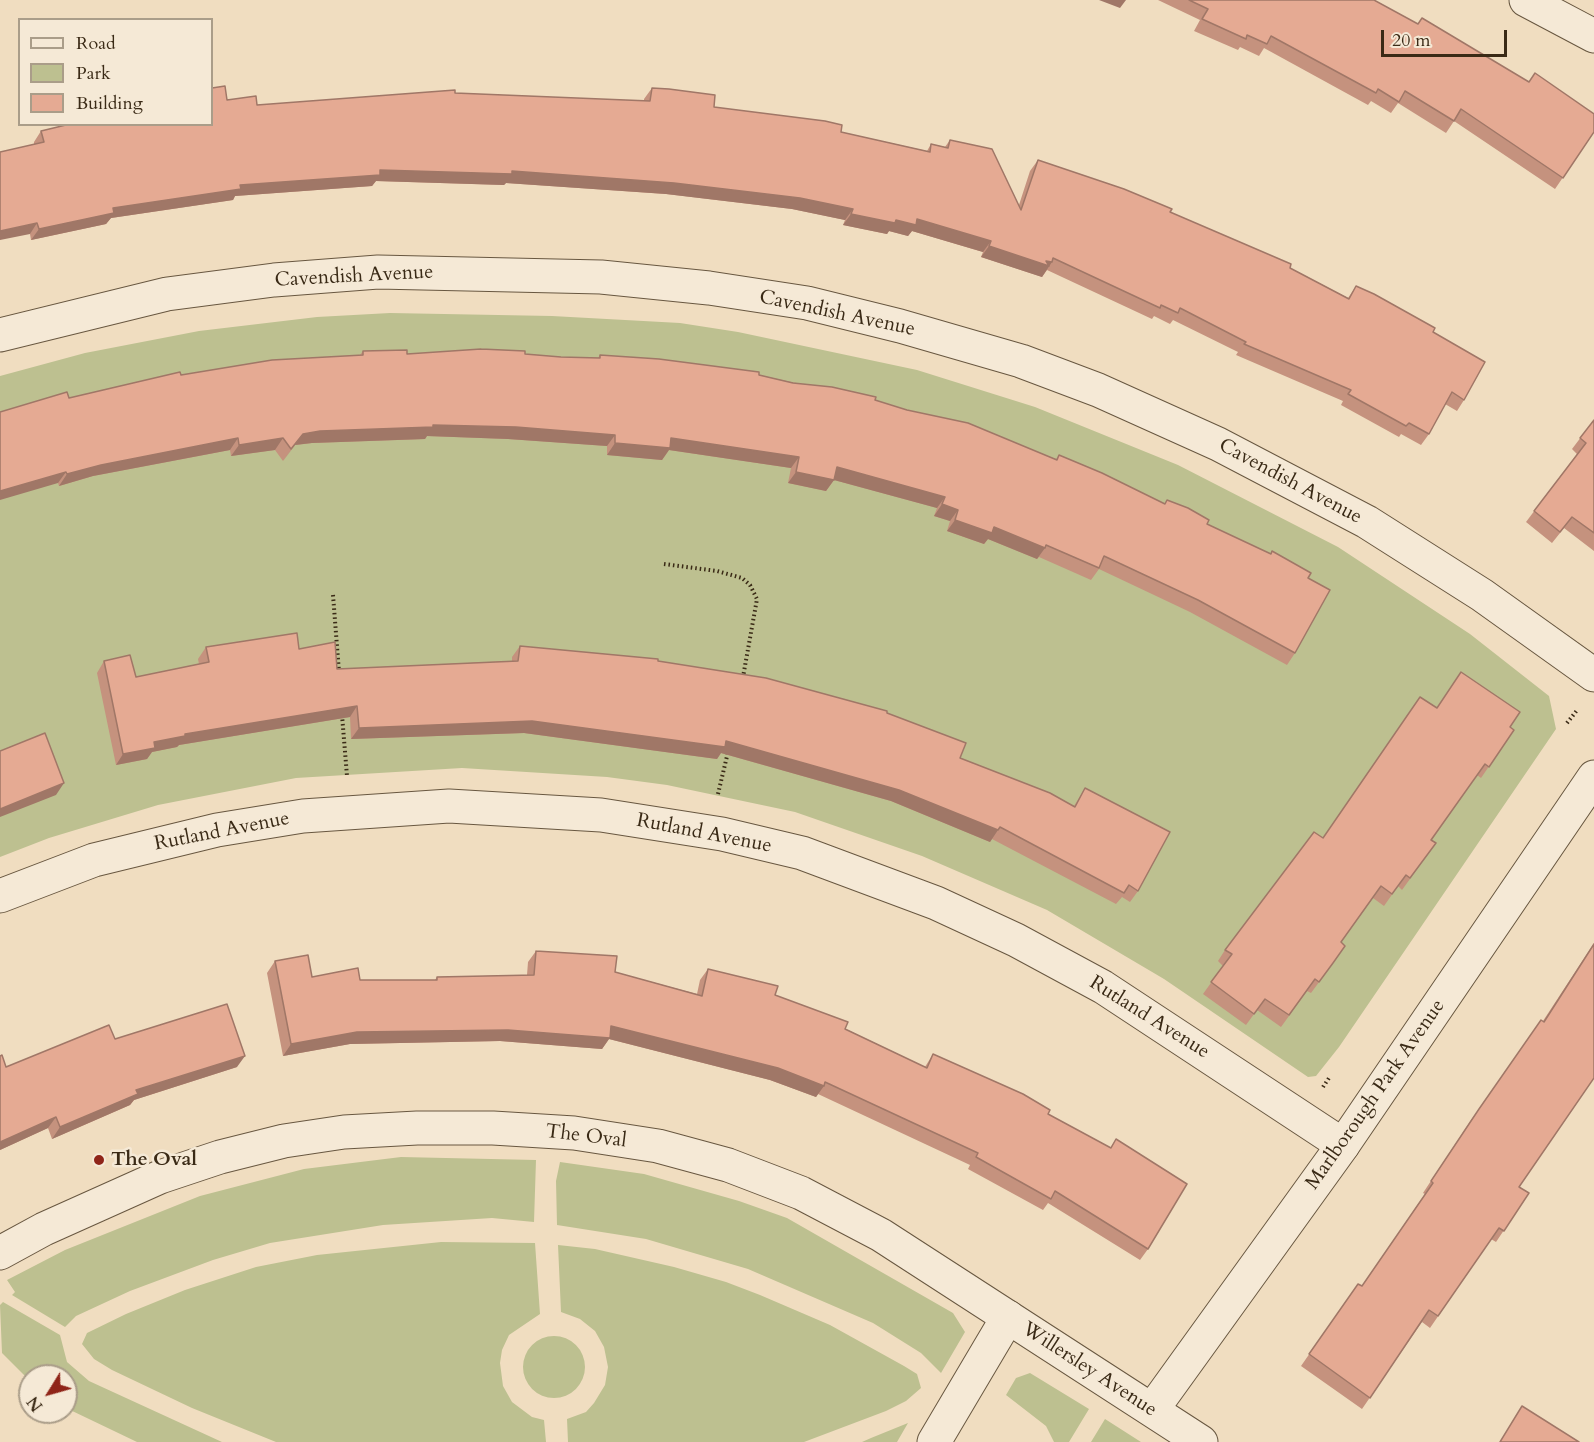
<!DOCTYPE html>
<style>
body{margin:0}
#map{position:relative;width:1594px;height:1442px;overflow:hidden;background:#f0ddc0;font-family:Cardo,serif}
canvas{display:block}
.legend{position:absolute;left:18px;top:18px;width:195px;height:108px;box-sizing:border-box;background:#f5e9d6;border:2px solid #aa9d89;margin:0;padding:8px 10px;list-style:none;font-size:18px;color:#3a2a16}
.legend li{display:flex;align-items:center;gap:12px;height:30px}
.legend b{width:30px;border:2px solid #aa9d89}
.north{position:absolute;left:18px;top:1364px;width:60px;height:60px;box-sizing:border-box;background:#f5e9d6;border:2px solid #aa9d89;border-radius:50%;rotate:233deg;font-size:16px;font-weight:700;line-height:24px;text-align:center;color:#3a2a16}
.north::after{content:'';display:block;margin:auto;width:21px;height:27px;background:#8f2418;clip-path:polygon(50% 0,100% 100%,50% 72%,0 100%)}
.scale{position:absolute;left:1381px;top:30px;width:126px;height:27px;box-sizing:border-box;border:3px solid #3a2a16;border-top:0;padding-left:8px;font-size:18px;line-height:21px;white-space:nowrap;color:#3a2a16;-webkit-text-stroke:4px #f5e9d6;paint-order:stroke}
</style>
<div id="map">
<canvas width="1594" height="1442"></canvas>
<ul class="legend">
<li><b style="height:8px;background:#f5e9d6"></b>Road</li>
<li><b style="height:16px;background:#bdc090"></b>Park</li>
<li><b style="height:16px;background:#e5aa93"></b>Building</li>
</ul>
<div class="north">N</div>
<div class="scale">20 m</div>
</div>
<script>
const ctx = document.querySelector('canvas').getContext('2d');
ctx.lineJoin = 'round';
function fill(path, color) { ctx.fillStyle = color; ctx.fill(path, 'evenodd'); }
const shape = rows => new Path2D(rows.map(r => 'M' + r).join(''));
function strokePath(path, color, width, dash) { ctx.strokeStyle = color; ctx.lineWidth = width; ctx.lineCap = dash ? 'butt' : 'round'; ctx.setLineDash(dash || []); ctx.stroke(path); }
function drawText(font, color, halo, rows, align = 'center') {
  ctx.font = font + ' Cardo,serif'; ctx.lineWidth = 5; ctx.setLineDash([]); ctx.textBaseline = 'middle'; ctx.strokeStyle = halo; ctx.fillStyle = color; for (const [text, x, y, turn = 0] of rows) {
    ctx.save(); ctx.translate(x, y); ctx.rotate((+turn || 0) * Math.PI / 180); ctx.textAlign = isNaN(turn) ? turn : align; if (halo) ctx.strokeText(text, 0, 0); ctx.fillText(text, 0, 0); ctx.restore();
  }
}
fill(shape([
 [390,313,552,316,680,323,738,332,917,370,1035,407,1178,465,1338,547,1470,634,1549,696,1556,729,1339,1047,1316,1076,1308,1077,1164,979,1047,910,922,856,795,812,667,785,607,777,462,768,296,778,158,805,49,838,0,857,0,376,85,353,199,331,317,317],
 [401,1157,536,1160,534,1222,492,1218,383,1225,270,1243,213,1260,130,1291,76,1316,65,1327,12,1295,15,1292,7,1280,65,1250,200,1196,304,1169],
 [560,1162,644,1174,739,1201,787,1218,953,1313,965,1332,941,1373,921,1353,873,1323,748,1269,646,1239,557,1225,556,1181],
 [441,1242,535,1243,540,1314,509,1335,502,1350,500,1363,503,1386,512,1402,532,1417,544,1420,546,1442,276,1442,192,1408,112,1370,94,1359,82,1344,87,1333,126,1314,185,1290,256,1267,317,1255],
 [558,1245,595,1249,674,1267,726,1282,760,1295,830,1325,904,1366,917,1374,921,1388,906,1401,886,1411,804,1442,568,1442,567,1419,586,1412,594,1403,605,1385,608,1367,604,1347,595,1331,580,1319,561,1312],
 [3,1302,60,1335,67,1362,89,1381,222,1442,137,1442,66,1408,66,1376,30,1376,30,1381,2,1353,0,1305],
 '523 1367a31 31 0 1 1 62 0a31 31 0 1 1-62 0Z',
 [1030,1373,1089,1409,1069,1442,1054,1442,1046,1426,1006,1395,1016,1378],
 [1105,1419,1141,1442,1091,1442],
 [908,1423,897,1442,862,1442,871,1438]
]), '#bdc090');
const minor = shape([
 [1526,0,1594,36],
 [0,335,167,294,274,280,378,272,601,277,709,288,807,303,900,326,1021,361,1098,390,1218,444,1367,522,1482,595,1594,675],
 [0,896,94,860,217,830,303,816,449,806,601,815,722,834,802,853,936,903,1016,940,1103,987,1343,1145],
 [934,1442,1008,1317]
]);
const tertiary = shape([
 [0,1253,44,1229,160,1177,220,1157,284,1141,344,1132,417,1128,493,1128,574,1133,658,1146,728,1165,801,1193,881,1235,1201,1442],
 [1152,1410,1343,1145,1594,777]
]);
strokePath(minor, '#685740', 35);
strokePath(tertiary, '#685740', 35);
strokePath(shape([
 [664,564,717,571,742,578,750,585,757,599,743,677],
 [333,595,339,672],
 [342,715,347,776],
 [1567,723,1578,709],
 [718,794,728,752],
 [1323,1087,1329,1078]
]), '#3a2a16', 4, [1.5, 3]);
strokePath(minor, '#f5e9d6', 33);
strokePath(tertiary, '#f5e9d6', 33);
fill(shape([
 [1158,0,1373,0,1418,24,1422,18,1594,132,1555,189,1454,121,1446,133,1398,103,1391,113,1371,101,1368,105,1264,48,1259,56,1240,47,1238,50,1194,31,1200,20],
 [652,88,714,107,841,132,927,151,931,144,945,147,950,140,1019,205,1030,171,1038,160,1170,212,1290,268,1348,298,1356,286,1433,332,1464,400,1457,411,1445,404,1429,434,1421,445,1401,434,1399,437,1341,405,1343,401,1236,355,1238,352,1173,320,1170,324,1154,316,1152,319,1047,270,1042,277,981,257,983,252,912,231,908,236,889,231,887,234,843,225,845,220,792,209,666,194,506,183,504,185,376,181,372,186,235,196,233,200,111,218,106,224,31,240,30,234,34,142,41,131,227,100,257,105,455,93,644,101,644,99],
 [363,351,407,354,525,354,561,357,598,358,600,355,759,375,875,400,1056,459,1059,455,1164,504,1167,500,1207,524,1308,578,1295,653,1287,665,1190,612,1099,569,1091,580,1039,557,1037,559,988,539,984,544,947,531,950,521,934,516,937,508,834,480,826,491,788,483,791,468,669,450,662,460,607,455,607,446,508,439,427,436,425,439,312,443,295,445,283,461,275,450,231,456,230,450,93,476,59,486,58,483,69,398,181,375,360,355],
 [1594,420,1594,551,1564,528,1552,543,1526,522,1577,454,1572,449],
 [520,646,658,661,887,713,960,758,1074,806,1085,788,1138,891,1130,902,1122,897,1116,904,992,839,990,842,891,801,721,753,717,759,524,733,351,739,350,717,179,745,177,747,152,752,147,759,116,765,97,673,104,661,136,677,199,664,198,659,206,647,299,649,337,669,512,661,512,657],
 [1437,708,1510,727,1514,730,1481,778,1477,775,1432,840,1436,843,1402,890,1398,886,1384,906,1373,898,1341,942,1345,946,1325,974,1311,993,1307,991,1281,1027,1257,1010,1246,1025,1203,994,1223,966,1218,961,1225,950],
 [1594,943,1594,1078,1519,1187,1529,1193,1496,1242,1491,1239,1430,1328,1422,1322,1362,1409,1301,1366,1358,1284,1362,1286,1425,1194,1423,1193,1471,1120,1543,1021],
 [536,951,697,994,700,980,708,969,775,995,925,1067,933,1054,1048,1114,1110,1148,1116,1139,1148,1249,1140,1260,1048,1203,1043,1210,968,1169,970,1165,818,1094,816,1097,770,1080,609,1039,602,1049,500,1041,350,1044,283,1056,267,973,275,961,312,977,360,980,435,980,437,977,527,975,528,962],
 [115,1039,237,1067,134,1100,130,1105,52,1139,48,1128,0,1150,0,1056,6,1067]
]), '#c5927e');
fill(shape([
 [1099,0,1126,0,1120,8],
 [380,170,512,171,674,183,800,198,853,209,845,220,792,209,666,194,506,183,504,185,376,181,372,186,235,196,233,200,111,218,106,224,31,240,39,229,113,208,240,185],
 [851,214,896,220,917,219,991,241,983,252,912,231,908,236,889,231,887,234,843,225],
 [37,223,30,234,0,240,0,231],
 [989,246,1046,261,1052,262,1042,277,981,257],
 [433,425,516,427,615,435,607,446,508,439,427,436,425,439,312,443,295,445,283,461,303,434,320,431],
 [238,438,230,450,93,476,59,486,67,474,101,465],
 [283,438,275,450,231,456,239,445],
 [671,438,799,457,791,468,669,450,662,460,607,455,615,443],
 [837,467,945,497,937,508,834,480,826,491,788,483,796,472],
 [66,472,58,483,0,500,0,491],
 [942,504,958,510,950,521,934,516],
 [955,520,994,527,1045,548,1037,559,988,539,984,544,947,531],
 [357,706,350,717,179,745,177,747,152,752,147,759,116,765,123,754,154,742,185,734],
 [532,721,726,741,899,790,998,830,990,842,891,801,721,753,717,759,524,733,351,739,359,728],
 [64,783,56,795,0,817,0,809],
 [611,1026,778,1068,824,1086,816,1097,770,1080,609,1039,602,1049,500,1041,350,1044,283,1056,291,1044,357,1032],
 [245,1056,237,1067,134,1100,130,1105,52,1139,60,1127,136,1090],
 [56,1117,48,1128,0,1150,0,1142]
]), '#a07767');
const building = shape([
 [1189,0,1374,0,1418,24,1422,18,1529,82,1535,73,1594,114,1594,132,1563,178,1461,109,1454,121,1405,91,1399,102,1378,89,1376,93,1271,36,1267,44,1247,35,1246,39,1202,19,1208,9,1189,0],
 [225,86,227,100,256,96,257,105,455,90,455,93,650,101,652,88,669,89,715,95,714,107,825,121,842,125,841,132,930,152,931,144,948,148,950,140,992,149,1021,210,1038,160,1124,189,1172,209,1170,212,1291,264,1290,268,1349,299,1356,286,1374,294,1435,328,1433,332,1485,362,1464,400,1452,392,1429,434,1409,423,1406,426,1348,394,1351,390,1244,344,1246,342,1180,308,1178,313,1161,305,1160,308,1053,258,1052,262,1046,261,1049,266,989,246,991,241,917,219,916,225,896,220,895,223,851,214,853,209,800,198,674,183,512,171,512,174,380,170,380,175,240,185,241,189,113,208,114,213,39,229,37,223,0,231,0,152,44,142,41,131,70,124,212,124,212,88,225,86],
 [481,349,525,351,525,354,561,357,600,358,600,355,659,359,759,372,759,375,793,383,832,387,876,397,875,400,907,410,968,423,1057,460,1059,455,1102,473,1165,504,1167,500,1188,508,1209,520,1207,524,1271,554,1272,551,1311,573,1308,578,1330,590,1295,653,1198,600,1104,556,1099,568,1046,545,1045,548,994,527,992,533,955,520,958,510,942,504,945,497,837,467,834,480,796,472,799,457,671,438,670,448,615,443,615,435,516,427,433,425,433,427,320,431,303,434,291,449,283,438,239,445,238,438,101,465,67,474,66,472,0,491,0,412,67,392,69,398,180,372,181,375,272,360,363,355,363,351,407,350,407,354,481,349],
 [1594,420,1594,533,1572,517,1560,532,1534,511,1586,443,1580,438,1594,420],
 [297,633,299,649,335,642,337,669,518,661,520,646,658,659,658,661,766,678,887,711,887,713,966,743,960,758,1050,793,1075,807,1085,788,1170,832,1138,891,1129,885,1124,893,1000,827,998,830,899,790,726,741,725,747,532,721,359,728,357,706,185,734,185,736,154,742,155,748,123,754,104,661,130,655,136,677,209,662,206,647,297,633],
 [1461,672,1520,712,1510,727,1514,730,1489,767,1485,764,1431,840,1436,843,1410,878,1406,875,1392,894,1381,886,1341,942,1345,946,1333,963,1319,982,1315,979,1289,1015,1265,999,1254,1014,1211,982,1232,954,1225,950,1314,832,1323,838,1420,697,1437,708,1461,672],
 [45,733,64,783,0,809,0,751,45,733],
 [1594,944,1594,1078,1519,1187,1529,1193,1504,1231,1499,1228,1438,1316,1429,1310,1370,1398,1309,1354,1358,1284,1362,1286,1433,1183,1431,1181,1479,1109,1541,1020,1544,1022,1594,944],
 [536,951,617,956,615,972,702,996,708,969,778,986,775,995,848,1022,845,1029,927,1068,933,1054,1023,1094,1050,1110,1048,1114,1111,1148,1116,1139,1187,1184,1148,1249,1055,1191,1051,1199,976,1157,978,1153,825,1082,824,1086,778,1068,611,1026,610,1038,508,1030,357,1032,291,1044,275,961,308,955,312,977,358,968,360,980,437,980,437,977,534,975,536,951],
 [227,1004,245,1056,136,1090,138,1094,60,1127,56,1117,0,1142,0,1056,2,1055,6,1067,109,1025,115,1039,227,1004],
 [1522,1406,1579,1442,1500,1442,1522,1406]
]);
fill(building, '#e5aa93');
strokePath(building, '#a07767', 1.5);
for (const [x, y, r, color] of [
 [99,1160,6,"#8f2418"]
]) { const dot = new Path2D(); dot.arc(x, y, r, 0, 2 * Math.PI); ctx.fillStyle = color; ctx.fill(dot); strokePath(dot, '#f5e9d6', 2); }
drawText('20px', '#3a2a16', '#f5e9d6', [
 ["Cavendish Avenue",354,277,-3],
 ["Cavendish Avenue",837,314,12],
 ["Cavendish Avenue",1290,482,28],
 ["Rutland Avenue",222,832,-11],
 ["Rutland Avenue",704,834,11],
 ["Rutland Avenue",1149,1018,32],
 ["Marlborough Park Avenue",1376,1095,-55],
 ["The Oval",586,1137,7],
 ["Willersley Avenue",1089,1370,33]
]);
drawText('bold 20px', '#3a2a16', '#f5e9d6', [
 ["The Oval",111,1160]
], 'left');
</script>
